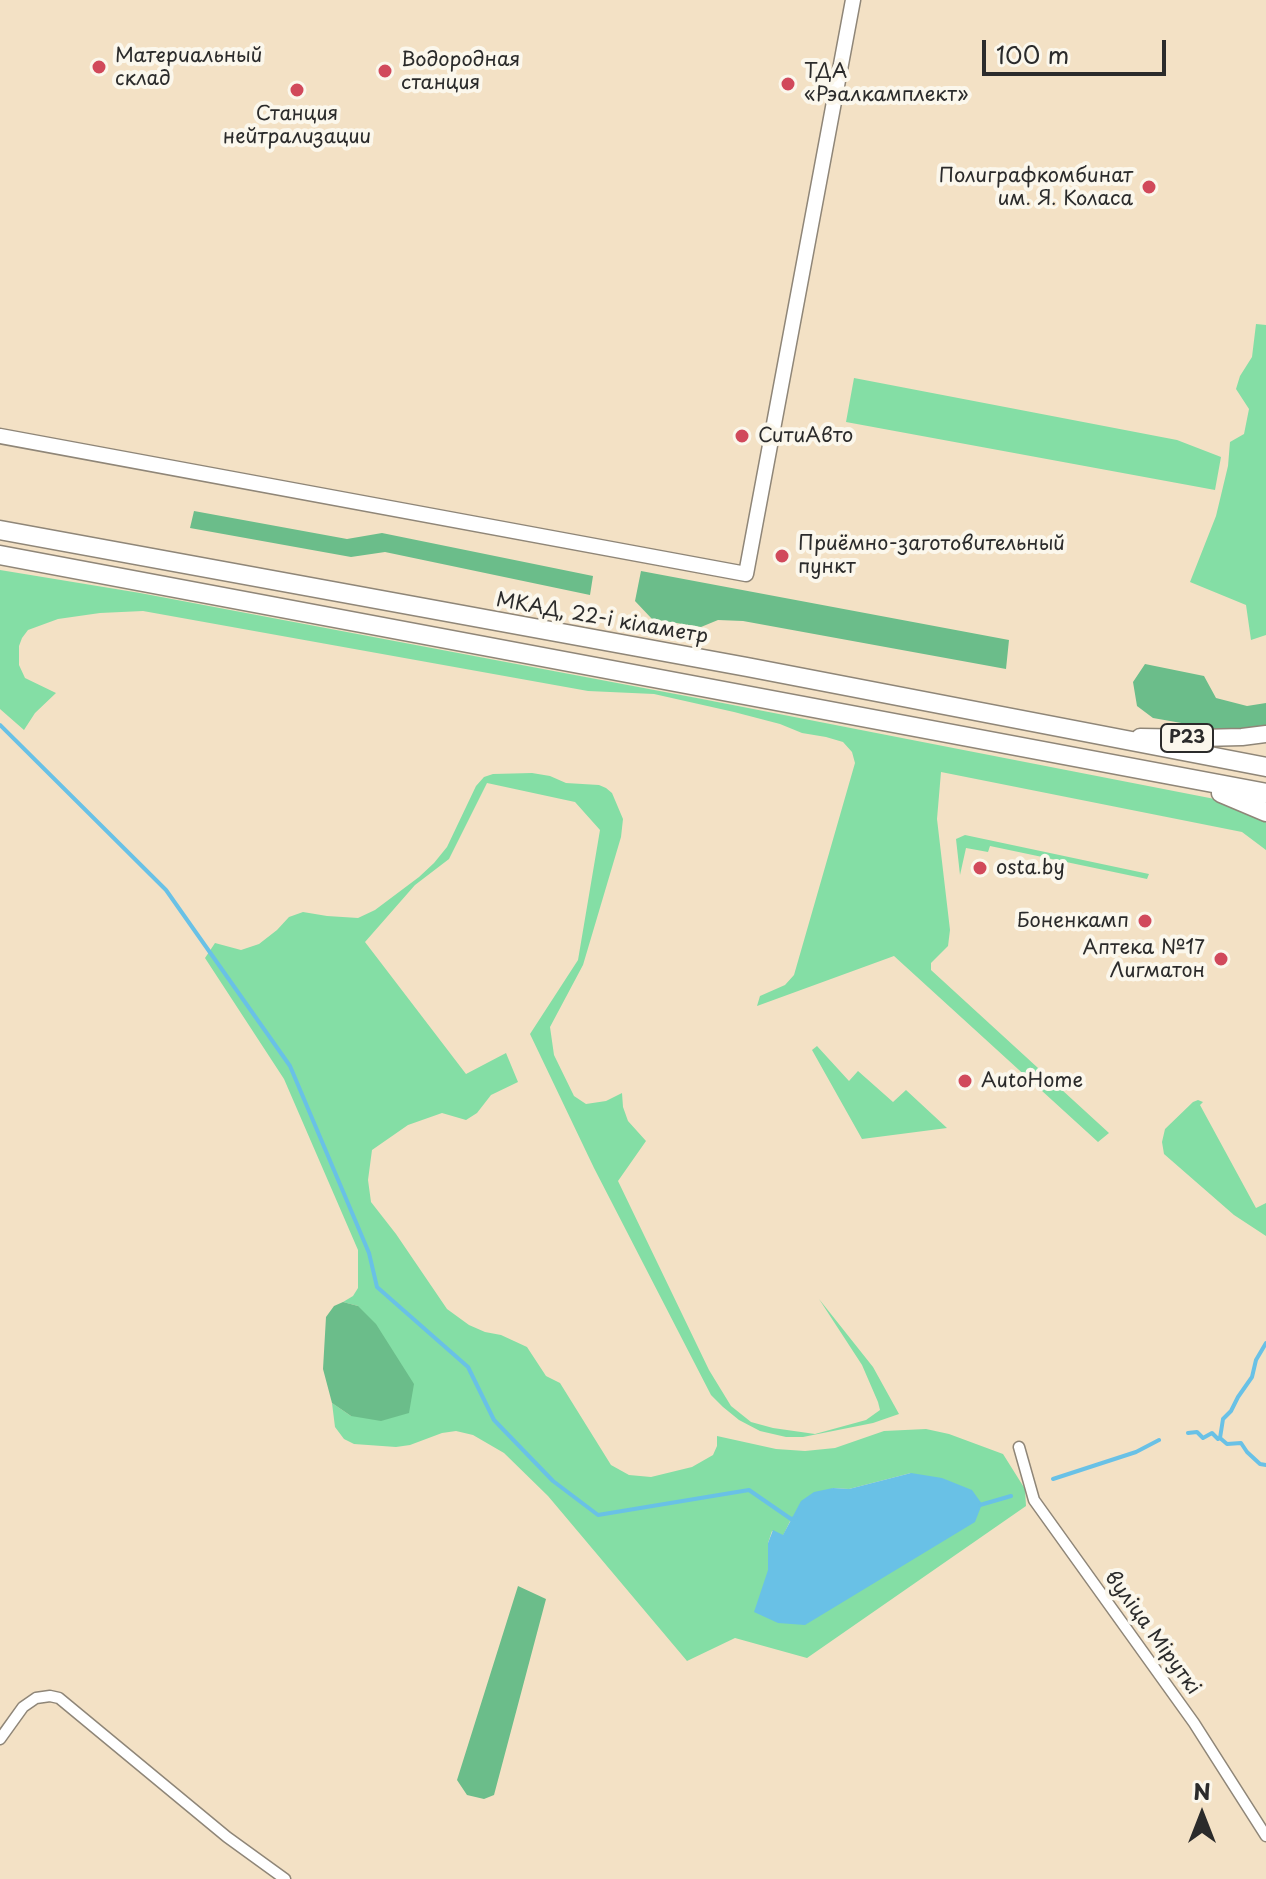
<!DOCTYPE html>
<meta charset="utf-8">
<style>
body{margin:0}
#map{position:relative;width:1266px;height:1879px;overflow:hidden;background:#f3e1c5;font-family:"Playpen Sans",sans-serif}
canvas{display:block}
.north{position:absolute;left:1162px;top:1775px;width:80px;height:80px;-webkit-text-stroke:6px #fbf7ec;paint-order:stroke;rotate:0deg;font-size:22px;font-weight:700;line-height:32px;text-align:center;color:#2b2b2b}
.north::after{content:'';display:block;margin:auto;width:28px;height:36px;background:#2b2b2b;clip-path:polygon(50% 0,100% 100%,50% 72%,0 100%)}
.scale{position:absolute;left:982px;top:40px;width:184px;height:36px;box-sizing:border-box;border:4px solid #2b2b2b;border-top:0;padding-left:10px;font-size:24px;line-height:28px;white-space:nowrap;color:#2b2b2b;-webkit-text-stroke:6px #fbf7ec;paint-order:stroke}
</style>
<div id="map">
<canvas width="1266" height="1879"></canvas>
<div class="north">N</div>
<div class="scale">100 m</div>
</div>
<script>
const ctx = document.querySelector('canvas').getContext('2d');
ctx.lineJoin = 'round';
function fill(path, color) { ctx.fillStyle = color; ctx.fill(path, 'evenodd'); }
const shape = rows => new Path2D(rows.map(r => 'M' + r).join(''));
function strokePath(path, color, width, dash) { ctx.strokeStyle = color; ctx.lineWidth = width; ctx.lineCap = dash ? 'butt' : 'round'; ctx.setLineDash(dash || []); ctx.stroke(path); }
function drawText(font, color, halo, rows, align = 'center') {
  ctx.font = font + ' "Playpen Sans",sans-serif'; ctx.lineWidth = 8; ctx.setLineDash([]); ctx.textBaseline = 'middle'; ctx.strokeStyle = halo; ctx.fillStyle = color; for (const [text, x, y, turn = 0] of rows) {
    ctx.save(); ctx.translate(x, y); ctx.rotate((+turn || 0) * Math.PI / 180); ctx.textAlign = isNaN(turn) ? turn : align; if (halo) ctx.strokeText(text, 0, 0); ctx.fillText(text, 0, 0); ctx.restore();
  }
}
fill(shape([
 [1256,324,1266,325,1266,635,1251,640,1246,605,1190,582,1216,516,1228,466,1230,442,1244,434,1249,409,1236,389,1240,376,1252,357],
 [854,378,1177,440,1221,457,1215,490,846,422],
 [0,570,140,593,702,699,1225,801,1266,815,1266,850,1242,832,941,772,937,819,950,930,948,946,931,963,931,970,1109,1133,1098,1142,894,956,757,1006,760,996,785,985,794,975,855,763,852,752,843,742,826,737,802,733,780,724,734,712,654,694,588,691,143,611,100,613,58,619,28,630,22,638,19,646,19,665,25,678,56,693,35,713,24,730,0,709],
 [532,773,550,776,566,783,599,785,606,788,612,793,623,819,621,837,583,965,550,1027,554,1055,574,1096,586,1104,606,1101,622,1093,623,1107,628,1121,646,1141,618,1181,709,1370,731,1406,751,1422,773,1428,815,1434,866,1420,880,1410,878,1402,862,1365,819,1299,873,1367,899,1414,873,1423,803,1437,786,1437,760,1431,739,1420,723,1407,711,1395,594,1168,530,1034,578,960,600,830,575,802,487,783,449,859,415,885,365,942,466,1074,506,1053,518,1082,491,1095,477,1113,466,1120,442,1113,408,1125,372,1150,368,1180,371,1202,396,1234,447,1309,469,1325,485,1332,501,1335,527,1347,546,1376,560,1383,611,1465,629,1475,651,1477,692,1467,713,1455,717,1446,717,1436,776,1449,805,1451,835,1448,884,1431,926,1429,949,1434,1003,1454,1025,1489,1026,1506,807,1658,735,1638,687,1661,548,1496,504,1453,473,1435,456,1431,442,1433,410,1445,396,1447,354,1444,344,1439,335,1427,332,1403,351,1416,358,1306,343,1302,353,1296,358,1288,358,1250,284,1079,205,958,215,943,241,950,259,944,277,930,289,917,303,912,327,916,358,918,375,910,419,877,434,863,447,847,476,786,484,777,493,774],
 [911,1473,768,1570,768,1543,772,1531,783,1536,791,1519,833,1488,849,1489],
 [965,835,1149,874,1147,879,990,846,988,852,966,848,960,875,956,839],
 [817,1046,849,1081,858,1071,893,1102,906,1090,947,1128,862,1139,812,1050],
 [1198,1100,1203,1102,1200,1105,1256,1208,1266,1203,1266,1236,1234,1215,1164,1154,1162,1142,1165,1129,1193,1102]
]), '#84dea5');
fill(shape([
 [194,511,347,539,382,533,593,576,590,595,385,552,351,557,190,528],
 [641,571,1009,640,1006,669,743,621,718,620,701,627,652,619,635,601],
 [1145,664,1204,676,1216,698,1247,706,1266,703,1266,726,1221,730,1153,718,1137,706,1133,682],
 [343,1302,358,1306,376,1324,414,1384,409,1413,381,1421,351,1416,332,1403,323,1369,326,1317,334,1306],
 [518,1586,546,1599,494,1795,484,1799,467,1795,457,1780]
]), '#6bbd8a');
fill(shape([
 [911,1473,942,1478,972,1490,982,1504,975,1522,805,1625,778,1623,754,1612,768,1570,768,1543,773,1530,783,1535,801,1501,814,1492,833,1488,849,1489]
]), '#69c1e6');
strokePath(shape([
 [0,725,166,890,290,1066,369,1253,377,1287,468,1367,494,1420,553,1481,598,1515,749,1490,791,1519,796,1518],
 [1266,1343,1256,1360,1252,1377,1238,1397,1231,1411,1223,1419,1220,1438,1227,1444,1241,1443,1247,1452,1260,1464,1266,1465],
 [1188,1433,1197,1432,1203,1438,1212,1433,1218,1439,1220,1438],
 [1053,1479,1136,1452,1159,1440],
 [980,1505,1011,1496]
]), '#69c1e6', 4);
const street = shape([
 [1019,1447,1034,1500,1194,1723,1266,1836],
 [0,1739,23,1707,36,1698,50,1696,59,1698,227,1837,285,1879]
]);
const secondary = shape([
 [0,436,746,574,853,0]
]);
const primary = shape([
 [1140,737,1200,738,1242,737,1266,734]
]);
const highway = shape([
 [0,530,747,667,1266,767],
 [0,555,1266,793],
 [1221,793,1266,812]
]);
strokePath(street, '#8f8678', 13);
strokePath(secondary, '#8f8678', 17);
strokePath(primary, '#8f8678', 19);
strokePath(highway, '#8f8678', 21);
strokePath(street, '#fff', 10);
strokePath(secondary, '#fff', 14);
strokePath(primary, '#fff', 16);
strokePath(highway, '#fff', 18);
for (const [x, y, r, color] of [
 [99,67,8,"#d1495b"],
 [385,71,8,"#d1495b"],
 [788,84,8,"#d1495b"],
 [297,90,8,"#d1495b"],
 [1149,187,8,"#d1495b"],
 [742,436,8,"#d1495b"],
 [782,556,8,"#d1495b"],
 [980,868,8,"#d1495b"],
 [1145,921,8,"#d1495b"],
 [1221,959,8,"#d1495b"],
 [965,1081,8,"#d1495b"]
]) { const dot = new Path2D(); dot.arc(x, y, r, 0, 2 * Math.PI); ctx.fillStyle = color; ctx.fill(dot); strokePath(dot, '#fbf7ec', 3); }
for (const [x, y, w] of [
 [1187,738,52]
]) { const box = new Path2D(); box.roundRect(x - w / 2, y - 14, w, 28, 6); ctx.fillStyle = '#fbf7ec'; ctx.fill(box); strokePath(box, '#2b2b2b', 2); }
drawText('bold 18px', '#2b2b2b', null, [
 ["Р23",1187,738]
]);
drawText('20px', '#2b2b2b', '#fbf7ec', [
 ["Материальный",115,56],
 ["склад",115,79],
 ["Водородная",401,60],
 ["станция",401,83],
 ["ТДА",804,72],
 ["«Рэалкамплект»",804,95],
 ["Станция",297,114,"center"],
 ["нейтрализации",297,137,"center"],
 ["Полиграфкомбинат",1133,176,"right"],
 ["им. Я. Коласа",1133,199,"right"],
 ["СитиАвто",758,436],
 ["Приёмно-заготовительный",798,544],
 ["пункт",798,567],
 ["osta.by",996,868],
 ["Боненкамп",1129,921,"right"],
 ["Аптека №17",1205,948,"right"],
 ["Лигматон",1205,971,"right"],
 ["AutoHome",981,1081]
], 'left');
drawText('20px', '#2b2b2b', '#fbf7ec', [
 ["МКАД, 22-і кіламетр",602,619,10],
 ["вуліца Міруткі",1152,1633,54]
]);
</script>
